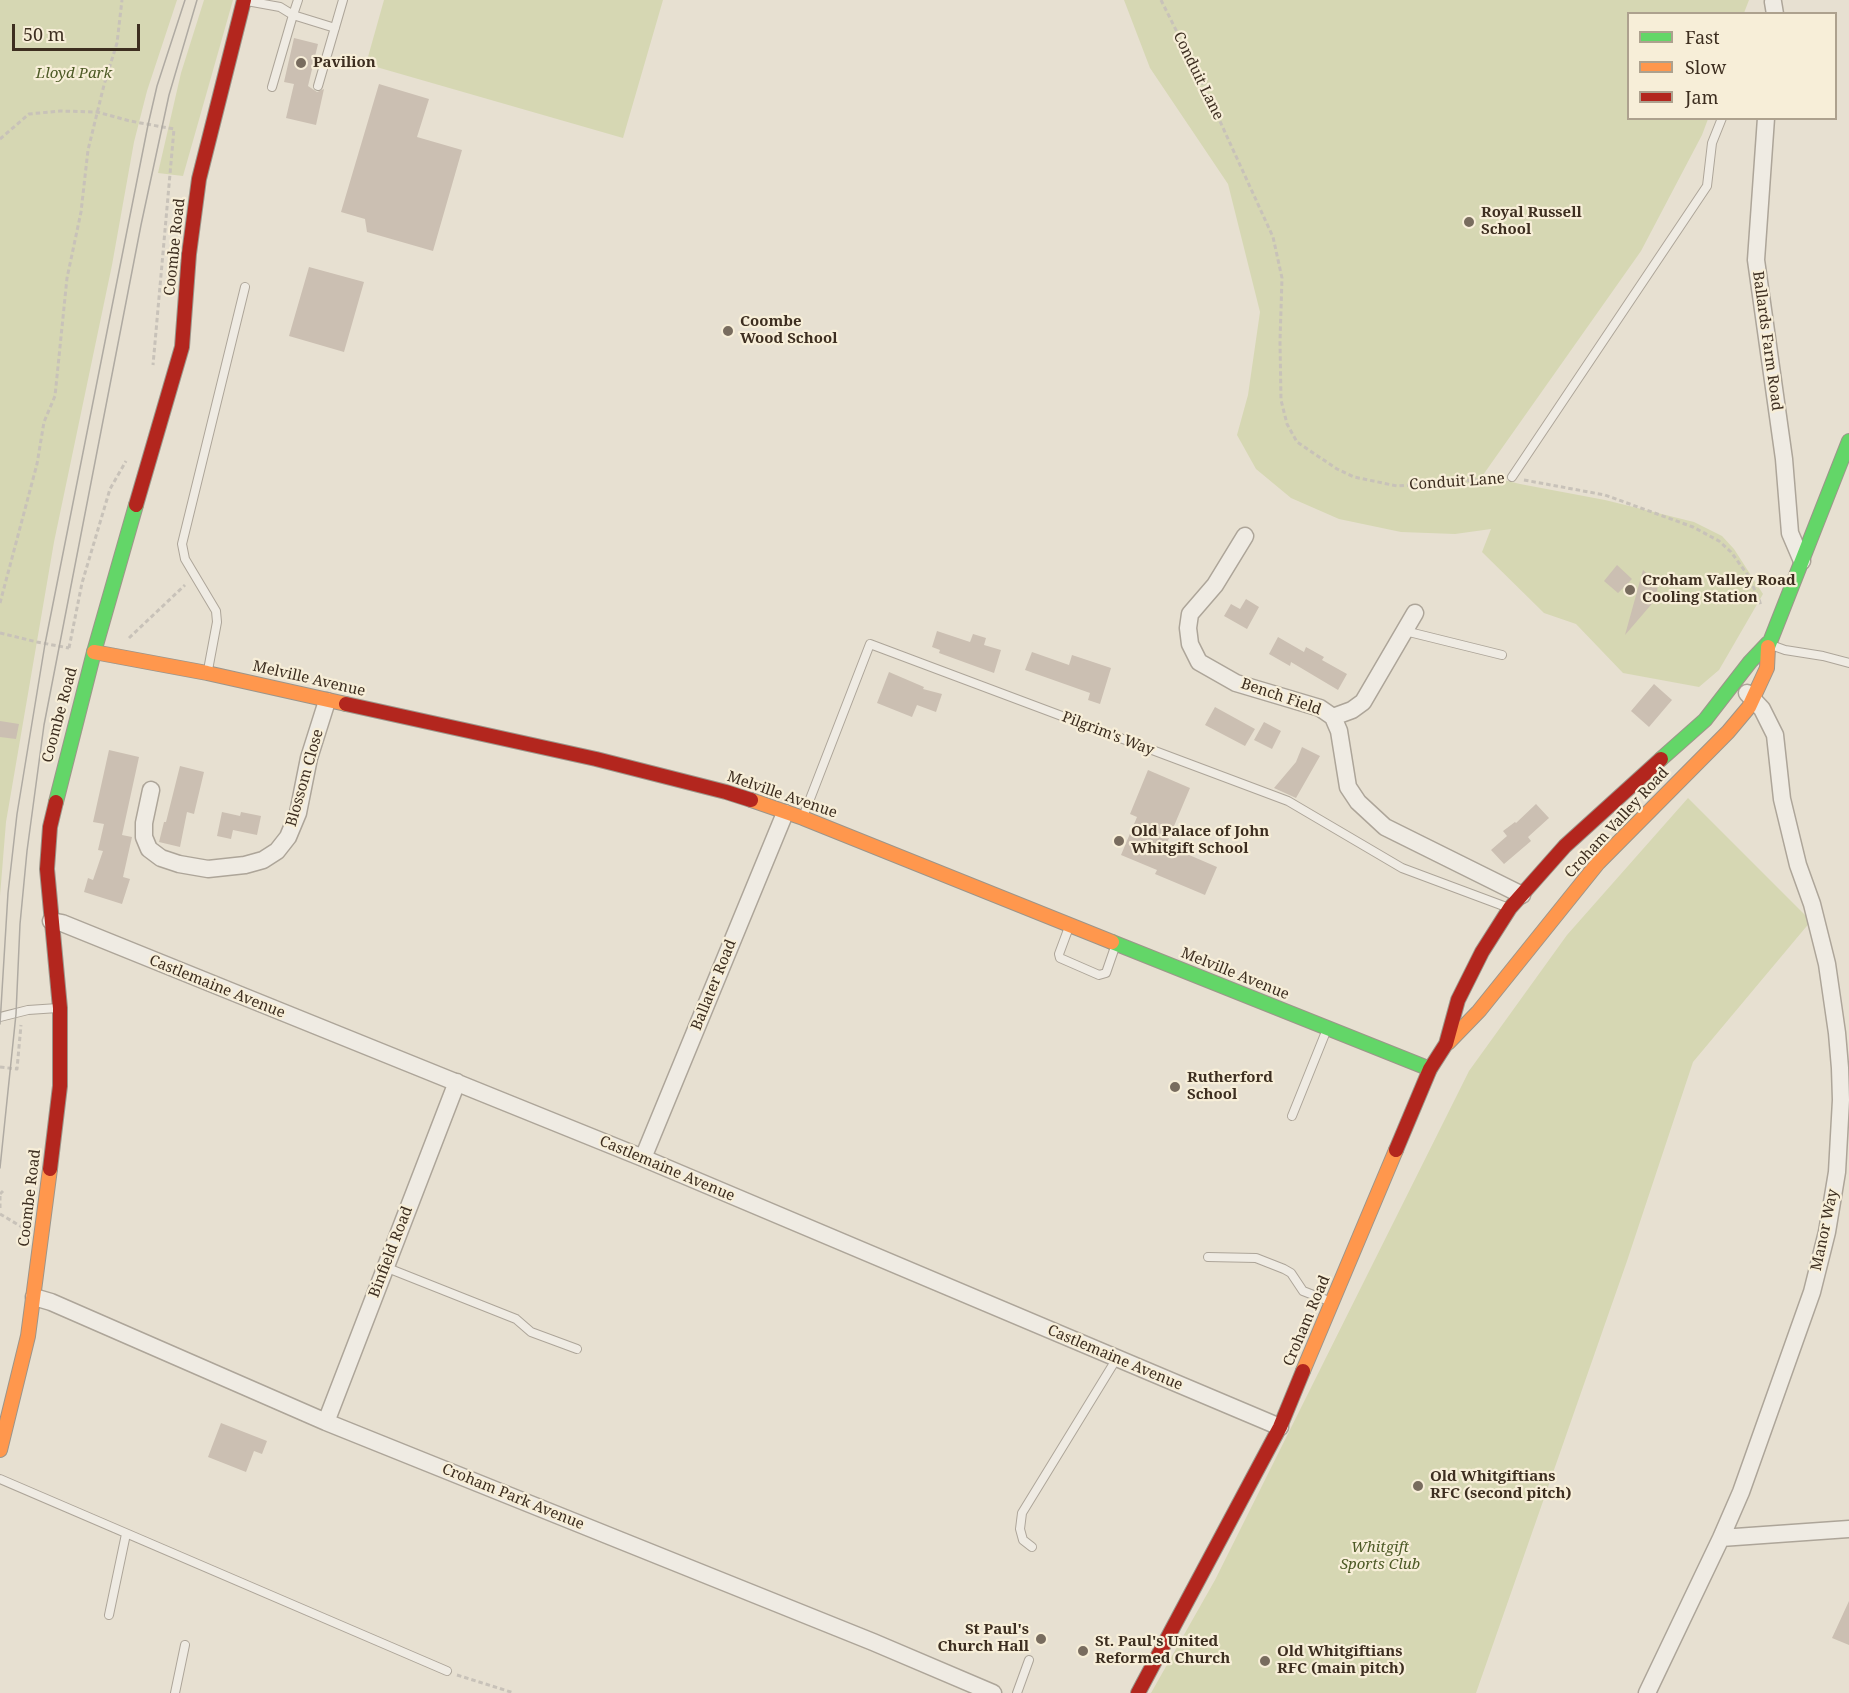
<!DOCTYPE html>
<style>
body{margin:0}
#map{position:relative;width:1849px;height:1693px;overflow:hidden;background:#e7e0d1;font-family:"Noto Serif",serif}
canvas{display:block}
.legend{position:absolute;left:1627px;top:12px;width:210px;height:108px;box-sizing:border-box;background:#f7eed8;border:2px solid #ada18e;margin:0;padding:8px 10px;list-style:none;font-size:18px;color:#3d2e20}
.legend li{display:flex;align-items:center;gap:12px;height:30px}
.legend b{width:30px;border:2px solid #ada18e}
.scale{position:absolute;left:12px;top:24px;width:128px;height:27px;box-sizing:border-box;border:3px solid #3d2e20;border-top:0;padding-left:8px;font-size:18px;line-height:21px;white-space:nowrap;color:#3d2e20;-webkit-text-stroke:4px #f7eed8;paint-order:stroke}
</style>
<div id="map">
<canvas width="1849" height="1693"></canvas>
<ul class="legend">
<li><b style="height:8px;background:#63d668"></b>Fast</li>
<li><b style="height:8px;background:#ff974d"></b>Slow</li>
<li><b style="height:8px;background:#b3261e"></b>Jam</li>
</ul>
<div class="scale">50 m</div>
</div>
<script>
const ctx = document.querySelector('canvas').getContext('2d');
ctx.lineJoin = 'round';
function fill(path, color) { ctx.fillStyle = color; ctx.fill(path, 'evenodd'); }
const shape = rows => new Path2D(rows.map(r => 'M' + r).join(''));
function strokePath(path, color, width, dash) { ctx.strokeStyle = color; ctx.lineWidth = width; ctx.lineCap = dash ? 'butt' : 'round'; ctx.setLineDash(dash || []); ctx.stroke(path); }
function drawText(font, color, halo, rows, align = 'center') {
  ctx.font = font + ' "Noto Serif",serif'; ctx.lineWidth = 4.5; ctx.setLineDash([]); ctx.textBaseline = 'middle'; ctx.strokeStyle = halo; ctx.fillStyle = color; for (const [text, x, y, turn = 0] of rows) {
    ctx.save(); ctx.translate(x, y); ctx.rotate((+turn || 0) * Math.PI / 180); ctx.textAlign = isNaN(turn) ? turn : align; if (halo) ctx.strokeText(text, 0, 0); ctx.fillText(text, 0, 0); ctx.restore();
  }
}
fill(shape([
 [0,0,177,0,147,91,134,142,112,265,54,542,6,822,0,896],
 [204,0,233,0,183,176,158,173,181,73],
 [384,0,663,0,623,138,366,64],
 [1124,0,1749,0,1744,13,1628,14,1628,118,1708,119,1702,135,1641,251,1483,475,1520,484,1605,500,1694,522,1722,536,1734,549,1763,594,1719,670,1699,687,1623,673,1576,624,1544,613,1482,552,1491,529,1455,534,1401,532,1339,519,1291,498,1256,469,1237,435,1248,395,1260,312,1228,184,1150,68],
 [1688,798,1811,921,1693,1062,1627,1261,1476,1693,1151,1693,1215,1580,1469,1071,1567,935]
]), '#d6d7b3');
fill(shape([
 [294,38,318,44,308,86,317,92,324,89,316,125,286,118,294,84,284,82],
 [379,84,429,99,417,137,462,150,433,251,367,232,365,219,341,212],
 [309,267,364,282,344,352,289,336],
 [1617,565,1632,579,1618,593,1604,581],
 [1643,570,1658,584,1656,599,1625,635],
 [1246,599,1259,607,1247,629,1224,616,1231,604,1240,609],
 [937,631,970,642,973,634,986,638,984,645,1001,650,994,673,939,653,940,650,932,647],
 [1278,637,1304,652,1306,647,1324,657,1322,660,1347,674,1338,690,1291,662,1290,666,1269,654],
 [1032,652,1069,665,1072,655,1111,668,1100,704,1088,700,1090,693,1025,670],
 [889,672,924,687,923,689,942,694,936,712,917,705,912,717,877,703],
 [1654,684,1672,700,1649,727,1631,711],
 [1215,707,1255,729,1245,746,1205,725],
 [0,721,19,724,16,739,0,737],
 [1264,722,1281,731,1272,749,1254,740],
 [1302,747,1320,756,1296,798,1274,788,1296,762],
 [109,750,139,757,122,835,132,837,123,877,130,879,122,904,84,892,88,878,93,880,103,851,98,850,104,824,93,822],
 [180,766,204,772,194,814,187,812,180,847,159,842,164,822,166,822],
 [1148,770,1190,788,1166,845,1217,867,1205,895,1155,874,1157,870,1121,855,1137,817,1130,814],
 [1536,804,1549,818,1528,837,1531,841,1504,864,1491,850,1507,836,1503,831,1515,822,1516,823],
 [222,812,240,816,241,812,261,816,257,835,233,830,231,839,217,836],
 [221,1423,267,1441,262,1454,254,1451,246,1472,208,1457],
 [1849,1601,1849,1645,1832,1638]
]), '#cbbfb2');
const lane = shape([
 [247,1,280,7,293,15,298,0],
 [318,86,343,0],
 [272,87,293,15,335,28],
 [1512,477,1707,186,1712,143,1722,118],
 [1405,631,1502,655],
 [1771,645,1785,650,1823,656,1849,663],
 [208,670,217,622,216,611,185,559,182,544,245,287],
 [803,817,870,644,1288,801,1402,868,1509,908],
 [1069,927,1059,954,1060,958,1099,975,1106,973,1116,944],
 [0,1017,28,1010,58,1008],
 [1292,1116,1327,1029],
 [1208,1257,1256,1258,1284,1269,1291,1273,1303,1291,1329,1301],
 [385,1267,516,1319,531,1332,577,1349],
 [0,1479,447,1671],
 [1032,1547,1023,1540,1020,1529,1022,1513,1117,1358],
 [109,1615,126,1534],
 [175,1693,185,1645],
 [1017,1693,1029,1660]
]);
const street = shape([
 [1773,2,1775,14],
 [1766,118,1756,260,1784,459,1790,533,1802,561],
 [1245,536,1215,585,1190,614,1188,628,1190,644,1199,662,1236,683,1320,708,1333,717,1339,731,1348,787,1358,802,1385,827,1522,895],
 [1333,717,1352,710,1363,702,1415,613],
 [151,790,144,823,144,837,149,849,161,858,179,864,208,869,245,865,263,860,277,851,288,837,298,813,309,758,327,701],
 [51,921,62,923,643,1158,1280,1427],
 [643,1158,785,813],
 [34,1297,51,1302,326,1422,873,1642,993,1693],
 [326,1422,457,1082],
 [1721,1538,1849,1529],
 [1647,1693,1721,1538,1741,1492,1812,1292,1827,1232,1837,1172,1841,1100,1840,1068,1837,1033,1827,964,1812,904,1798,865,1782,799,1775,735,1762,709,1747,693]
]);
const fast = shape([
 [1768,647,1849,441],
 [1661,759,1705,720,1750,662,1768,643],
 [56,802,94,652,136,505],
 [1112,942,1430,1069]
]);
const slow = shape([
 [94,652,207,673,346,704],
 [751,800,803,818,1112,942],
 [1448,1043,1479,1011,1598,863,1728,732,1749,707,1767,668,1768,647],
 [1303,1371,1396,1150],
 [0,1450,28,1336,50,1169]
]);
const jam = shape([
 [136,505,182,347,189,254,199,179,244,0],
 [346,704,596,759,726,792,751,800],
 [1396,1150,1430,1069,1446,1044,1458,1000,1482,952,1510,908,1565,846,1661,759],
 [50,1169,60,1086,60,1008,47,869,50,827,56,802],
 [1138,1693,1280,1427,1303,1371]
]);
strokePath(lane, '#ada599', 10);
strokePath(street, '#ada599', 19);
strokePath(fast, '#9c958a', 16);
strokePath(slow, '#9c958a', 16);
strokePath(jam, '#9c958a', 16);
strokePath(shape([
 [1161,0,1202,82,1273,237,1282,278,1280,341,1281,400,1287,424,1297,442,1337,469,1354,477,1397,486,1500,478],
 [0,139,29,114,60,111,97,112,130,121,174,129,153,365],
 [1524,480,1605,495,1693,527,1719,541,1731,552,1747,574,1759,599,1761,606],
 [0,603,37,464,44,422,55,396,67,278,81,212,88,150,104,85,117,43,122,0],
 [0,633,37,642,69,648],
 [129,638,185,585],
 [69,648,82,583,110,489,126,461],
 [0,1067,17,1069,21,1025],
 [0,1194,3,1191],
 [0,1196,0,1211],
 [0,1214,22,1227],
 [457,1675,514,1693]
]), '#c8c2b9', 3, [4.5, 3]);
strokePath(lane, '#efebe3', 8);
strokePath(street, '#efebe3', 16);
strokePath(fast, '#63d668', 14);
strokePath(slow, '#ff974d', 14);
strokePath(jam, '#b3261e', 14);
strokePath(shape([
 [0,1024,8,893,17,814,45,644,148,125,157,86,185,0],
 [0,1168,16,1014,20,924,27,851,44,725,141,225,169,95,197,0]
]), '#afaaa2', 1.5);
for (const [x, y, r, color] of [
 [301,63,6,"#786c5e"],
 [1469,222,6,"#786c5e"],
 [728,331,6,"#786c5e"],
 [1630,590,6,"#786c5e"],
 [1119,841,6,"#786c5e"],
 [1175,1087,6,"#786c5e"],
 [1418,1486,6,"#786c5e"],
 [1041,1639,6,"#786c5e"],
 [1083,1651,6,"#786c5e"],
 [1265,1661,6,"#786c5e"]
]) { const dot = new Path2D(); dot.arc(x, y, r, 0, 2 * Math.PI); ctx.fillStyle = color; ctx.fill(dot); strokePath(dot, '#f7eed8', 2); }
drawText('bold 15px', '#3d2e20', '#f7eed8', [
 ["Pavilion",313,63],
 ["Royal Russell",1481,213],
 ["School",1481,230],
 ["Coombe",740,322],
 ["Wood School",740,339],
 ["Croham Valley Road",1642,581],
 ["Cooling Station",1642,598],
 ["Old Palace of John",1131,832],
 ["Whitgift School",1131,849],
 ["Rutherford",1187,1078],
 ["School",1187,1095],
 ["Old Whitgiftians",1430,1477],
 ["RFC (second pitch)",1430,1494],
 ["St Paul's",1029,1630,"right"],
 ["Church Hall",1029,1647,"right"],
 ["St. Paul's United",1095,1642],
 ["Reformed Church",1095,1659],
 ["Old Whitgiftians",1277,1652],
 ["RFC (main pitch)",1277,1669]
], 'left');
drawText('italic 15px', '#4d5a26', '#f7eed8', [
 ["Lloyd Park",74,74],
 ["Whitgift",1380,1548],
 ["Sports Club",1380,1565]
]);
drawText('15px', '#3d2e20', '#f7eed8', [
 ["Conduit Lane",1198,76,64],
 ["Coombe Road",175,247,-84],
 ["Ballards Farm Road",1767,341,82],
 ["Conduit Lane",1457,482,-4],
 ["Melville Avenue",309,679,13],
 ["Bench Field",1281,697,19],
 ["Coombe Road",60,715,-75],
 ["Pilgrim's Way",1108,734,21],
 ["Blossom Close",305,778,-74],
 ["Melville Avenue",782,795,19],
 ["Croham Valley Road",1617,823,-47],
 ["Melville Avenue",1235,974,22],
 ["Ballater Road",714,985,-68],
 ["Castlemaine Avenue",217,987,22],
 ["Castlemaine Avenue",667,1169,23],
 ["Coombe Road",30,1198,-83],
 ["Manor Way",1825,1230,-78],
 ["Binfield Road",391,1252,-69],
 ["Croham Road",1307,1321,-67],
 ["Castlemaine Avenue",1115,1358,23],
 ["Croham Park Avenue",513,1497,22]
]);
</script>
